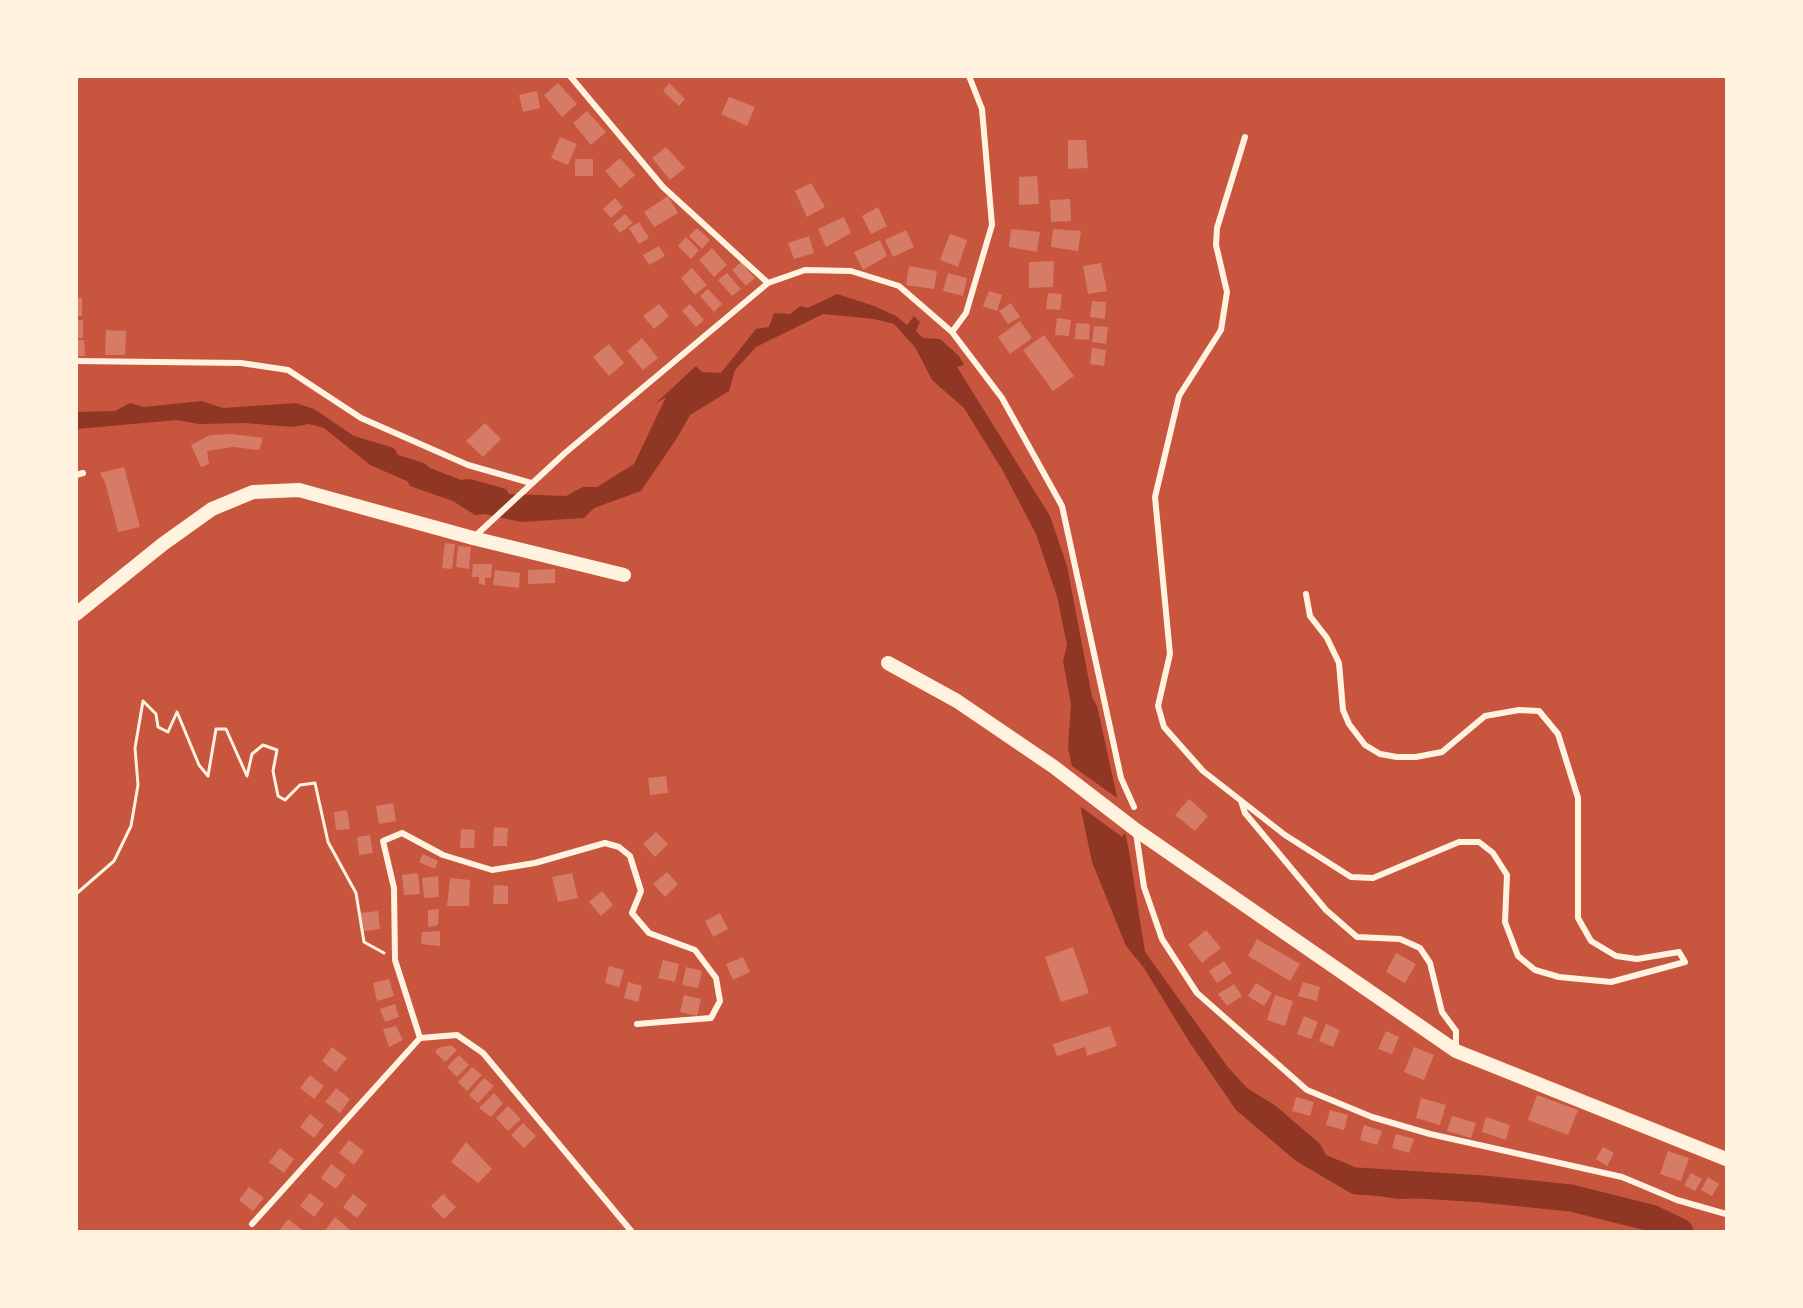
<!DOCTYPE html>
<style>
body{margin:0}
#map{position:relative;width:1803px;height:1308px;overflow:hidden;background:#c8553d;font-family:"Alegreya Sans",sans-serif}
canvas{display:block}
.frame{position:absolute;inset:0;border:78px solid #fff3e0;pointer-events:none}
</style>
<div id="map">
<canvas width="1803" height="1308"></canvas>
<div class="frame"></div>
</div>
<script>
const ctx = document.querySelector('canvas').getContext('2d');
ctx.lineJoin = 'round';
function fill(path, color) { ctx.fillStyle = color; ctx.fill(path, 'evenodd'); }
const shape = rows => new Path2D(rows.map(r => 'M' + r).join(''));
function strokePath(path, color, width, dash) { ctx.strokeStyle = color; ctx.lineWidth = width; ctx.lineCap = dash ? 'butt' : 'round'; ctx.setLineDash(dash || []); ctx.stroke(path); }
fill(shape([
 [837,294,874,306,896,316,907,325,914,316,920,322,916,331,923,338,940,339,959,356,964,365,957,367,1050,516,1067,566,1092,697,1097,706,1129,851,1145,952,1227,1066,1247,1088,1276,1106,1320,1144,1326,1155,1407,1189,1460,1182,1427,1198,1398,1199,1347,1191,1296,1161,1236,1110,1190,1043,1144,968,1126,946,1092,862,1068,748,1071,704,1063,661,1067,645,1057,596,1036,534,1003,471,964,408,932,380,915,347,894,324,874,319,823,314,756,347,735,370,729,391,690,415,677,438,641,491,594,508,584,518,521,522,484,514,475,515,453,501,410,486,407,481,370,465,324,428,309,424,293,427,245,423,199,424,177,420,77,429,76,412,115,411,130,403,144,407,202,401,223,408,296,403,314,409,354,436,394,448,398,455,424,463,430,468,461,480,470,479,506,489,509,494,566,496,583,487,597,487,634,464,666,397,655,404,696,366,702,372,721,373,756,329,769,327,774,313,790,314,800,306,808,308]
]), '#8f3625');
fill(shape([
 [1068,763,1120,800,1122,809,1117,817,1127,830,1122,837,1077,804]
]), '#c8553d');
strokePath(shape([
 [1357,1181,1483,1189,1571,1198,1651,1218,1680,1232]
]), '#8f3625', 27);
fill(shape([
 [558,83,577,104,562,117,544,95],
 [669,83,685,99,679,106,663,91],
 [537,91,540,108,523,112,519,95],
 [729,97,755,107,747,126,721,114],
 [587,111,606,132,591,145,573,123],
 [560,137,577,144,568,165,551,158],
 [1068,140,1086,140,1088,168,1068,169],
 [666,147,685,168,670,180,652,158],
 [620,158,635,175,620,188,605,171],
 [575,159,593,159,593,176,575,176],
 [1037,176,1039,204,1019,205,1019,177],
 [811,183,825,207,807,217,795,191],
 [668,196,678,213,654,227,644,212],
 [615,198,623,207,611,218,603,209],
 [1070,199,1071,221,1051,222,1050,200],
 [878,207,887,226,871,234,862,216],
 [625,214,633,223,620,233,613,224],
 [844,217,851,233,826,247,818,229],
 [639,222,649,238,639,244,629,228],
 [697,228,710,240,702,249,689,236],
 [1011,229,1040,232,1037,252,1009,247],
 [1053,229,1081,231,1078,251,1051,247],
 [906,230,914,247,893,257,885,240],
 [950,234,967,240,958,267,940,260],
 [809,236,814,253,794,259,788,243],
 [686,237,699,250,691,259,678,246],
 [880,240,887,256,863,270,854,252],
 [659,246,665,256,649,265,643,255],
 [712,248,727,265,714,277,699,260],
 [1054,261,1053,287,1029,288,1029,262],
 [741,262,755,278,746,286,732,270],
 [1101,263,1107,291,1088,294,1083,266],
 [909,266,937,271,934,289,906,285],
 [692,268,707,285,695,295,681,278],
 [727,273,741,289,732,296,718,280],
 [948,273,967,278,963,296,943,291],
 [708,289,722,304,714,312,700,296],
 [989,291,1002,295,997,311,983,306],
 [1048,293,1062,294,1060,310,1046,309],
 [76,298,82,298,82,316,76,316],
 [1092,301,1106,302,1105,319,1090,317],
 [1011,303,1020,317,1008,324,999,311],
 [659,304,669,316,654,329,643,316],
 [690,304,704,320,696,327,682,311],
 [1057,318,1071,320,1069,336,1055,335],
 [76,320,83,320,83,338,76,338],
 [1020,321,1032,338,1010,354,998,337],
 [1076,323,1090,324,1089,340,1075,339],
 [1094,326,1108,327,1106,344,1092,342],
 [106,330,126,331,125,355,105,355],
 [1044,335,1074,376,1053,391,1023,350],
 [642,338,658,358,643,370,627,351],
 [76,340,84,340,85,356,76,356],
 [609,344,624,363,609,376,593,357],
 [1092,348,1106,350,1104,366,1090,364],
 [485,423,501,439,483,457,466,441],
 [232,434,263,438,259,450,233,447,207,451,209,464,201,467,191,445,210,435],
 [124,467,140,527,118,532,105,482,100,473],
 [445,543,455,544,452,569,442,568],
 [458,546,471,547,469,569,456,567],
 [473,564,492,564,491,578,485,578,485,585,479,584,479,577,472,577],
 [555,569,555,583,528,584,528,570],
 [495,570,520,573,519,588,493,585],
 [666,776,668,793,650,795,648,778],
 [1189,799,1208,816,1195,831,1175,815],
 [393,803,396,821,379,824,376,806],
 [347,810,350,829,336,830,334,812],
 [494,827,508,828,507,846,493,846],
 [461,829,475,830,474,848,460,848],
 [656,832,668,844,655,857,643,844],
 [370,835,373,853,359,855,357,837],
 [423,854,438,861,435,869,419,862],
 [667,872,678,884,665,897,653,884],
 [418,873,420,894,404,895,402,875],
 [572,873,578,898,558,902,552,877],
 [438,876,439,897,424,898,422,878],
 [450,878,470,880,469,906,447,906],
 [494,885,508,886,508,904,493,904],
 [602,891,613,905,601,916,589,902],
 [439,909,438,925,428,927,428,910],
 [378,911,380,929,364,931,361,913],
 [720,913,728,929,713,937,705,921],
 [1206,930,1221,948,1202,963,1188,945],
 [440,931,440,946,421,944,422,932],
 [1257,939,1300,964,1290,981,1248,956],
 [1073,947,1089,993,1061,1002,1045,957],
 [1396,953,1416,964,1405,983,1386,972],
 [743,957,750,972,733,980,726,964],
 [663,960,679,964,675,982,658,978],
 [1224,961,1232,973,1217,983,1209,971],
 [609,966,624,970,619,987,605,983],
 [686,967,702,971,698,988,682,985],
 [389,979,394,996,377,1001,373,983],
 [628,982,642,986,638,1002,624,998],
 [1303,982,1320,987,1317,1001,1298,996],
 [1256,983,1272,993,1264,1006,1248,996],
 [1234,984,1242,996,1227,1006,1218,994],
 [684,995,701,999,697,1016,680,1012],
 [1275,995,1293,1001,1285,1026,1267,1020],
 [395,1004,399,1017,385,1022,380,1009],
 [1304,1016,1318,1022,1311,1039,1297,1034],
 [1326,1024,1340,1030,1333,1047,1319,1041],
 [396,1026,403,1040,389,1047,383,1029],
 [1110,1026,1117,1046,1087,1056,1085,1047,1057,1056,1053,1044],
 [1386,1031,1399,1037,1392,1054,1378,1049],
 [451,1045,457,1050,445,1062,435,1052,438,1048],
 [332,1047,347,1058,336,1072,322,1061],
 [1414,1047,1434,1055,1424,1080,1404,1072],
 [459,1055,469,1065,457,1077,447,1067],
 [472,1067,482,1075,467,1091,458,1082],
 [310,1075,324,1086,314,1099,300,1088],
 [484,1078,494,1086,478,1103,469,1095],
 [336,1088,350,1099,340,1113,325,1102],
 [494,1093,503,1103,491,1117,479,1108],
 [1537,1095,1578,1110,1568,1135,1528,1120],
 [1296,1097,1314,1102,1310,1116,1292,1111],
 [1421,1098,1446,1105,1440,1125,1416,1118],
 [508,1106,521,1119,508,1131,496,1118],
 [1330,1110,1348,1115,1344,1130,1326,1125],
 [310,1114,324,1125,314,1138,300,1127],
 [1452,1116,1476,1123,1471,1138,1447,1131],
 [1486,1117,1510,1125,1506,1140,1482,1132],
 [523,1123,536,1136,524,1148,511,1135],
 [1364,1125,1382,1131,1377,1145,1360,1140],
 [1396,1134,1414,1139,1409,1153,1392,1148],
 [349,1140,364,1151,354,1165,339,1153],
 [466,1142,492,1169,478,1183,451,1162],
 [1603,1147,1614,1153,1607,1166,1596,1159],
 [280,1148,294,1159,284,1173,269,1162],
 [1668,1151,1689,1158,1681,1181,1660,1174],
 [331,1164,346,1175,336,1189,321,1178],
 [1691,1173,1702,1179,1695,1191,1684,1185],
 [1708,1177,1719,1184,1712,1196,1701,1190],
 [249,1187,264,1198,253,1211,239,1200],
 [310,1193,324,1204,314,1217,300,1206],
 [353,1194,367,1205,357,1218,343,1207],
 [443,1194,456,1207,444,1219,431,1206],
 [335,1217,349,1229,347,1232,324,1232],
 [288,1219,302,1230,301,1232,278,1232]
]), '#d67c66');
strokePath(shape([
 [143,701,156,714,158,727,168,732,177,712,199,765,208,776,216,729,226,729,247,776,252,754,263,745,277,750,273,771,278,796,285,800,300,785,315,783,328,842,356,893,364,942,384,953],
 [76,894,114,861,131,826,138,785,135,748,143,701]
]), '#fff3e0', 3);
strokePath(shape([
 [570,76,663,187,768,283],
 [1245,137,1217,228,1216,245,1227,292,1221,330,1179,396,1155,497,1170,654,1158,706,1164,727,1203,771,1285,835,1351,877,1373,878,1459,842,1479,842,1493,853,1507,875,1505,922,1518,956,1535,970,1559,977,1611,982,1685,962,1679,952,1637,959,1616,956,1591,941,1578,918,1578,798,1558,734,1539,711,1519,710,1485,716,1442,752,1416,757,1397,757,1380,754,1365,745,1349,724,1343,710,1339,663,1327,638,1310,616,1306,594],
 [952,332,966,313,992,225,982,109,969,76],
 [76,361,241,363,288,370,361,418,468,465,531,483],
 [76,475,83,473],
 [473,538,565,453,768,283,805,270,851,271,899,286,952,332,1002,398,1062,506,1121,778,1134,807],
 [1241,801,1245,813,1326,910,1357,937,1400,939,1420,948,1430,963,1442,1012,1456,1031,1456,1050],
 [1136,833,1144,887,1162,939,1197,993,1307,1090,1372,1117,1430,1134,1622,1177,1677,1200,1726,1214],
 [252,1224,420,1038],
 [632,1232,483,1053,457,1035,420,1038,395,960,394,888,383,841,402,833,443,855,492,870,535,863,605,843,619,847,630,856,641,891,632,913,649,933,695,950,716,978,720,1001,711,1018,637,1024]
]), '#fff3e0', 6);
strokePath(shape([
 [76,614,163,544,212,509,253,492,299,490,473,538,624,575],
 [888,663,957,701,1054,767,1136,830,1456,1051,1726,1159]
]), '#fff3e0', 14);
</script>
